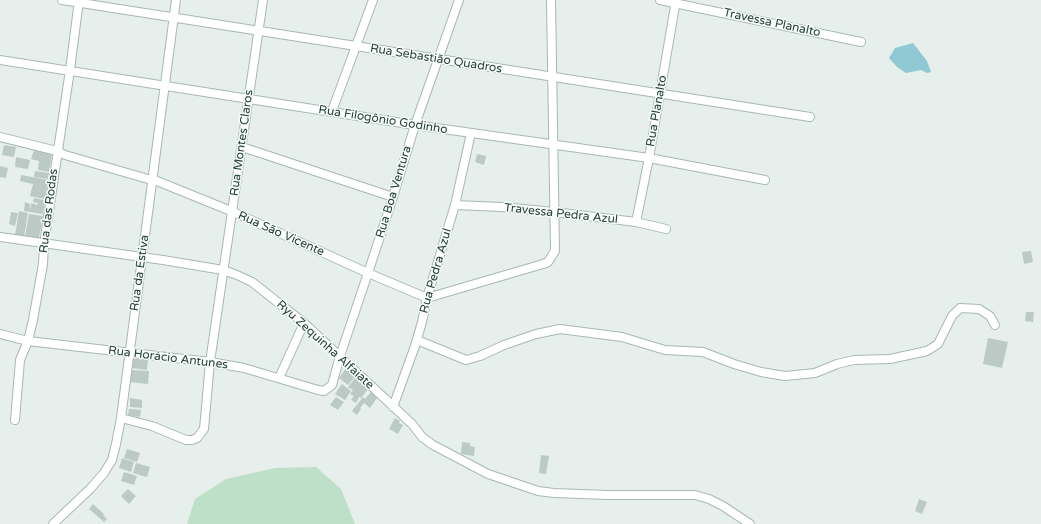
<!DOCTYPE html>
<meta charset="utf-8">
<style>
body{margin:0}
canvas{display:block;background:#e6efeb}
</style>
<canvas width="1041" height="524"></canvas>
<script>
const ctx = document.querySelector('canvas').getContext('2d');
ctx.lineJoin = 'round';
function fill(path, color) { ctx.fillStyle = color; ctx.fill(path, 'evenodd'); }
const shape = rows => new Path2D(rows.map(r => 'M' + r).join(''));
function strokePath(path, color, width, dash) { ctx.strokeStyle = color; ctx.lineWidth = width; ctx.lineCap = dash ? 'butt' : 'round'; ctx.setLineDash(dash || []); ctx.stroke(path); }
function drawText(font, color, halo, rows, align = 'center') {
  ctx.font = font + ' "Varela Round",sans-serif'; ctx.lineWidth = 3; ctx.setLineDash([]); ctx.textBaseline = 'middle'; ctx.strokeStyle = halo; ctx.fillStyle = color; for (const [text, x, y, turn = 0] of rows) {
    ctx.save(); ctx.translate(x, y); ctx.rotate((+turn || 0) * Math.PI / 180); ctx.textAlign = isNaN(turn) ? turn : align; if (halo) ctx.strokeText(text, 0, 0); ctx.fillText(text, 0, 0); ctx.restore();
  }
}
fill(shape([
 [316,467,341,489,355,524,187,524,195,499,226,479,275,468]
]), '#bfe0c8');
fill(shape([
 [913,43,927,61,931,72,927,73,921,70,906,73,897,67,889,58,895,48]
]), '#8ec9d4');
fill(shape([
 [4,145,16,147,14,157,2,155],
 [34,150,52,154,49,172,38,170,39,161,31,159],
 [477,154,486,156,484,165,475,162],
 [16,157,30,160,28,169,15,167],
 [0,166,8,168,6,178,0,177],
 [35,171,49,173,48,179,34,177],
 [21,175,48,180,45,199,30,196,33,184,20,181],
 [34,198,45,200,43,214,24,211,25,202,30,204,30,207,31,208,31,203,37,205,38,203,33,202],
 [19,211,28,213,24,237,15,235],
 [11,212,18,213,15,226,9,224],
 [29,214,43,216,39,238,25,237],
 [1031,251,1033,262,1024,264,1022,252],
 [1026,312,1034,312,1033,322,1025,321],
 [988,338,1008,342,1002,368,983,364],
 [133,357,148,359,147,370,132,368],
 [346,368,356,375,348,385,339,378],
 [131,370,149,371,148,384,130,382],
 [355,378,359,381,361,380,369,388,361,398,359,397,356,403,351,400,354,396,350,394,353,390,348,387],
 [342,384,351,391,345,400,335,394],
 [371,392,377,398,370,408,364,403,360,408,361,409,357,415,352,411,363,397,365,399],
 [336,397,344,402,338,410,330,405],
 [130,398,142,400,142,408,130,407],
 [129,409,141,410,140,417,128,415],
 [395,418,400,421,399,423,403,425,398,434,389,429],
 [462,442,470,443,470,446,475,447,474,456,461,454],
 [127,449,140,453,137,462,124,458],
 [541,455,549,456,546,474,539,473],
 [122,458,134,462,131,472,119,468],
 [136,463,150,467,147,477,133,473],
 [124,472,137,476,134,485,121,481],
 [128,489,136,496,129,504,121,496],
 [919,499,927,502,922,514,915,511],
 [93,504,104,514,103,515,107,519,104,522,89,509]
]), '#bbcac4');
const street = shape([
 [62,0,810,117],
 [660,0,861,42],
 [0,60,415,125,649,158,765,180],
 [332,111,373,0],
 [0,137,57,151,65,155,148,179,152,179,231,211,368,273,427,298,543,264,548,262,555,251,551,0],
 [242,147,393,197],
 [455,205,502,207,554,212,636,222,666,229],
 [636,222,649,158,676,0],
 [0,237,163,260,223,270,237,275,252,282,304,323,412,424,422,437,433,445,488,474,538,491,554,493,608,495,695,495,709,499,723,506,750,524],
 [0,334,28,341,210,362,244,368,318,390,324,391,332,385,340,356,368,273,393,197,415,125,459,0],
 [417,340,466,360,480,356,504,345,536,334,560,329,622,337,665,350,703,352,734,364,761,372,785,376,815,373,837,364,854,360,890,359,927,351,938,344,952,316,960,308,979,309,990,316,995,325],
 [279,378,304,323],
 [393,407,415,346,422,322,427,298,455,205,471,133],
 [121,418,152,426,186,440,192,440,197,438,204,429,210,362,263,0],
 [15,420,20,360,28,341,33,320,43,264,44,244,70,70,79,0],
 [53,524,90,489,104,473,112,460,116,444,121,418,176,0]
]);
strokePath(street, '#a8b8b2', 10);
strokePath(street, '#fff', 8);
drawText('12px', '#24423a', '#f7fbf9', [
 ["Travessa Planalto",772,23,12],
 ["Rua Sebastião Quadros",436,59,9],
 ["Rua Planalto",657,111,-80],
 ["Rua Filogônio Godinho",383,120,9],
 ["Rua Montes Claros",242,143,-82],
 ["Rua Boa Ventura",394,192,-73],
 ["Rua das Rodas",49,211,-83],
 ["Travessa Pedra Azul",561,214,6],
 ["Rua São Vicente",281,234,24],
 ["Rua Pedra Azul",436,271,-74],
 ["Rua da Estiva",140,273,-82],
 ["Ryu Zequinha Alfaiate",325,345,42],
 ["Rua Horácio Antunes",168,358,7]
]);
</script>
